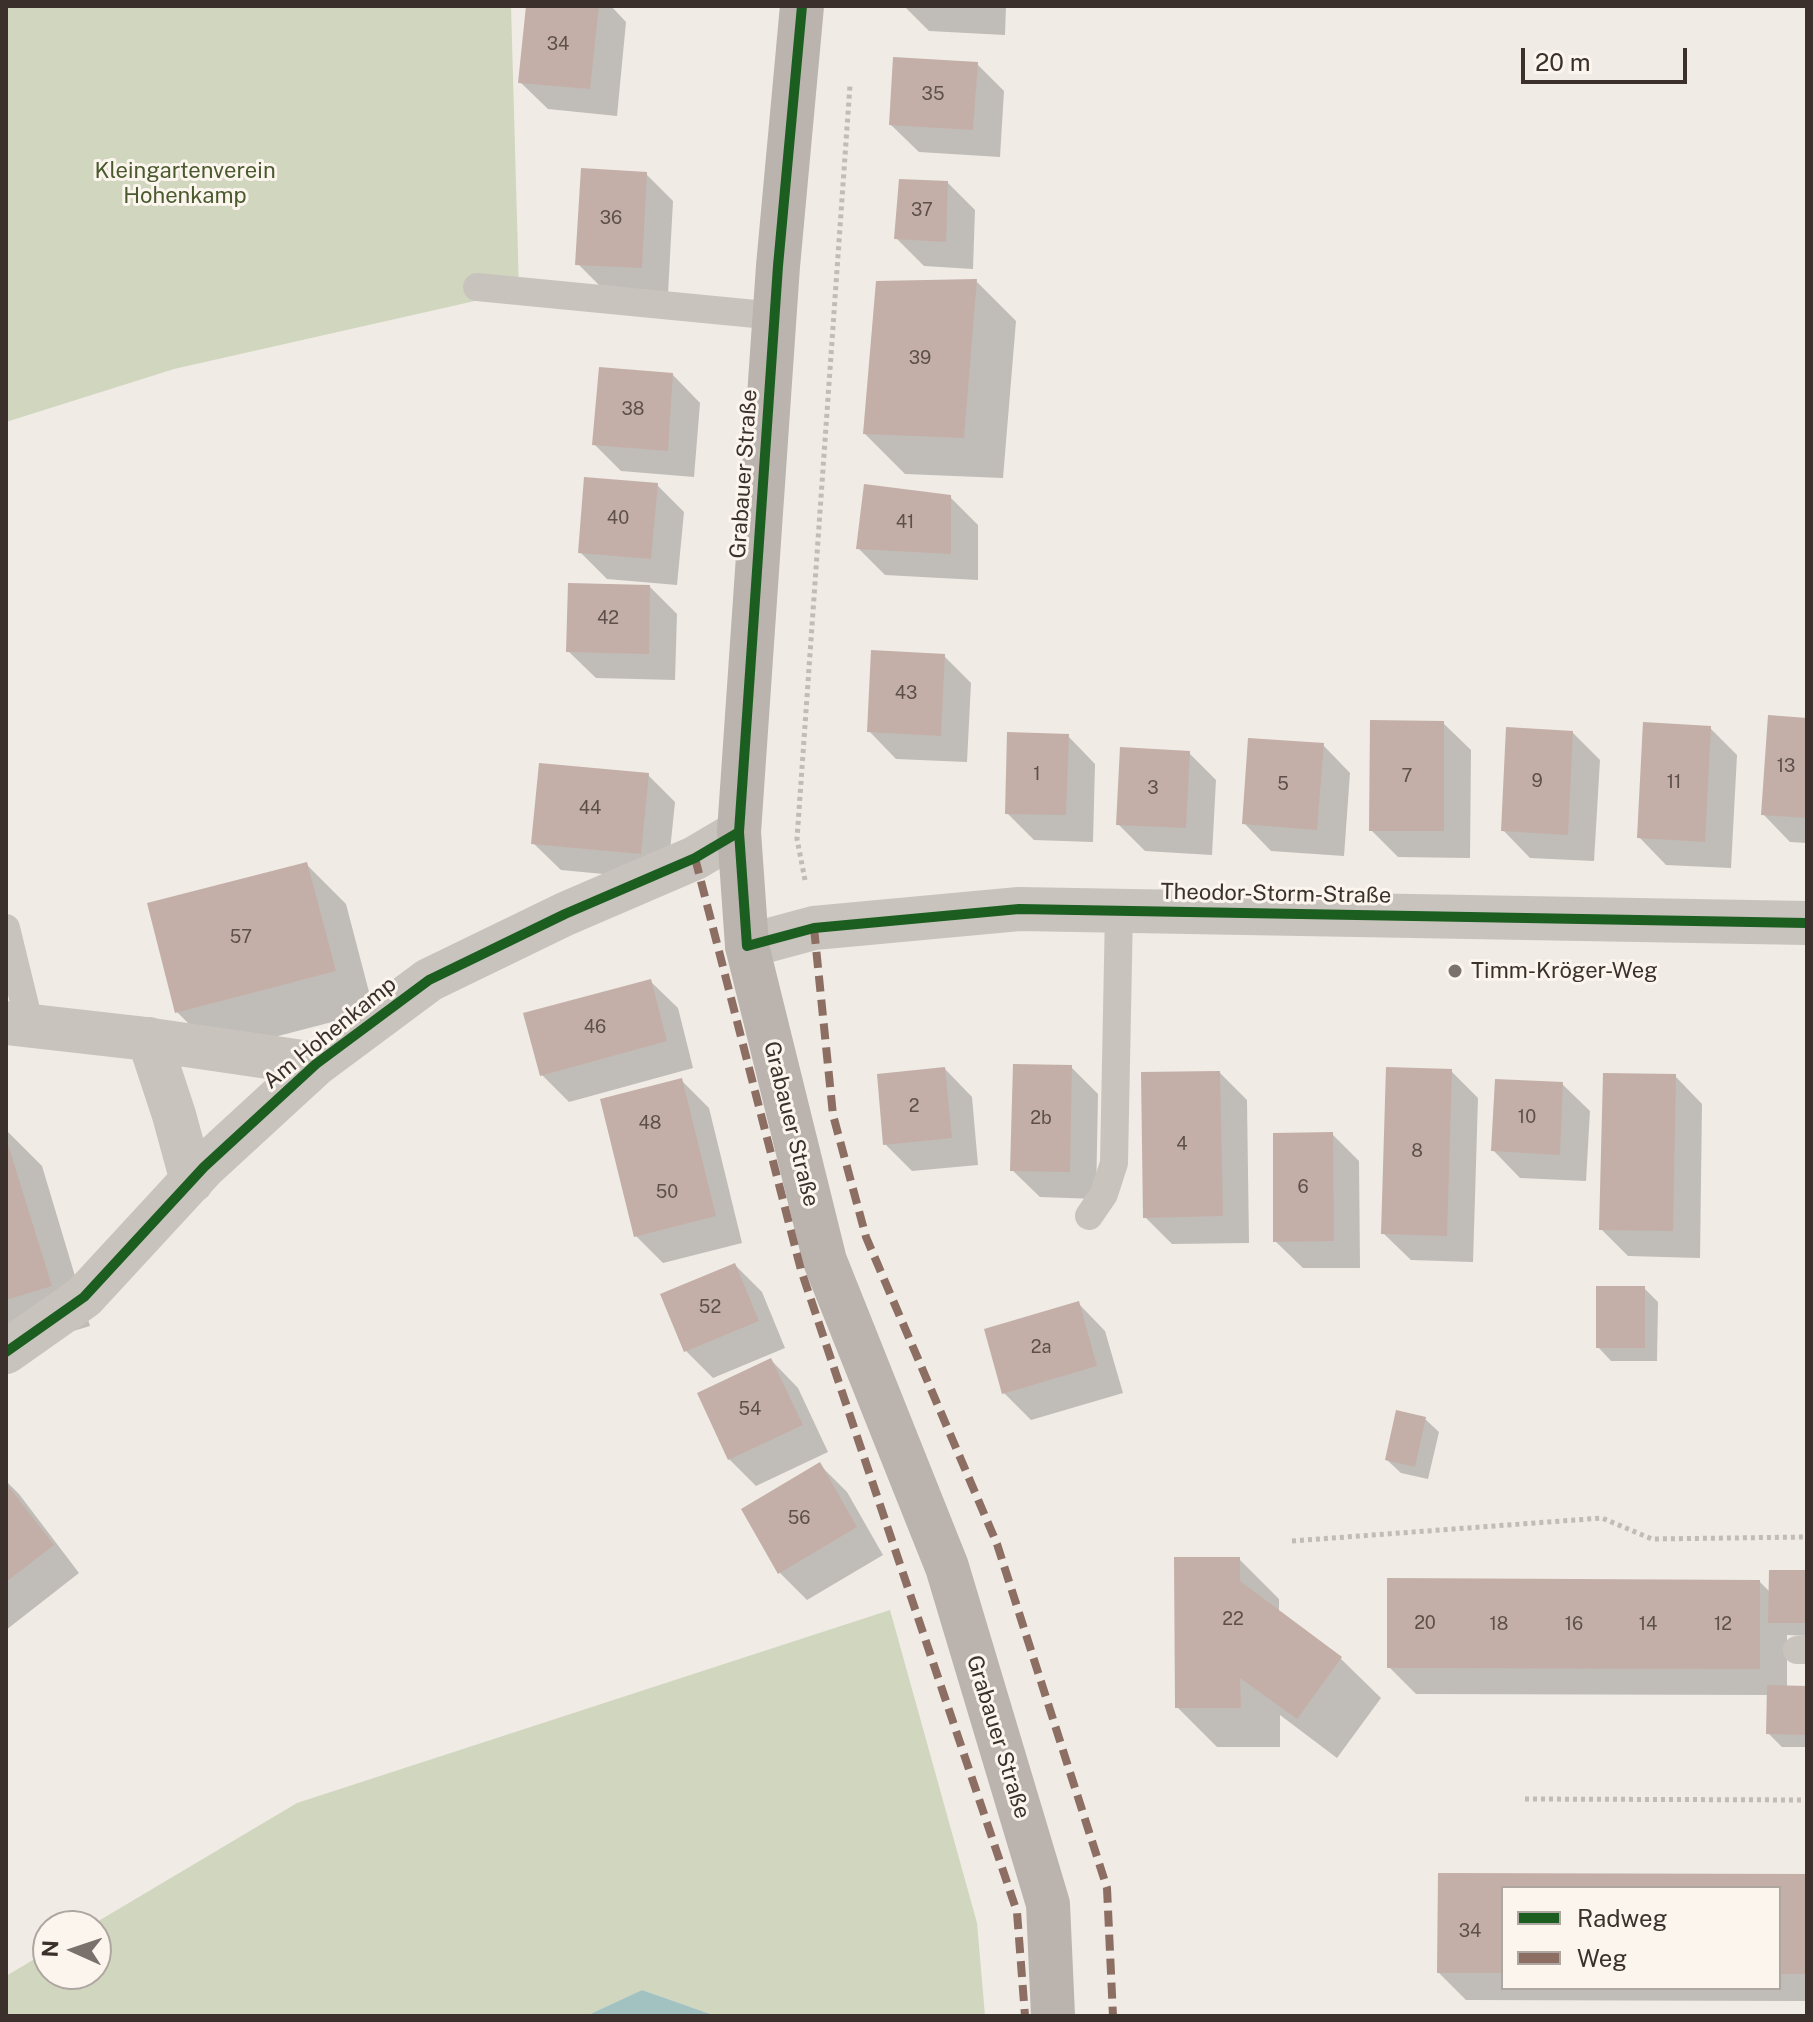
<!DOCTYPE html>
<meta charset="utf-8">
<style>
body{margin:0}
#map{position:relative;width:1813px;height:2022px;overflow:hidden;background:#f0ebe5;font-family:"Public Sans",sans-serif}
canvas{display:block}
.frame{position:absolute;inset:0;border:8px solid #3b302b;pointer-events:none}
.legend{position:absolute;left:1501px;top:1886px;width:280px;height:104px;box-sizing:border-box;background:#fbf5ee;border:2px solid #aea6a0;margin:0;padding:10px 14px;list-style:none;font-size:24px;color:#3b302b}
.legend li{display:flex;align-items:center;gap:16px;height:40px}
.legend b{width:40px;border:2px solid #aea6a0}
.north{position:absolute;left:32px;top:1910px;width:80px;height:80px;box-sizing:border-box;background:#fbf5ee;border:2px solid #aea6a0;border-radius:50%;rotate:273deg;font-size:22px;font-weight:700;line-height:32px;text-align:center;color:#3b302b}
.north::after{content:'';display:block;margin:auto;width:28px;height:36px;background:#7a716c;clip-path:polygon(50% 0,100% 100%,50% 72%,0 100%)}
.scale{position:absolute;left:1521px;top:48px;width:166px;height:36px;box-sizing:border-box;border:4px solid #3b302b;border-top:0;padding-left:10px;font-size:24px;line-height:28px;white-space:nowrap;color:#3b302b;-webkit-text-stroke:6px #fbf5ee;paint-order:stroke}
</style>
<div id="map">
<canvas width="1813" height="2022"></canvas>
<div class="frame"></div>
<ul class="legend">
<li><b style="height:10px;background:#1b5e20"></b>Radweg</li>
<li><b style="height:10px;background:#8d6e63"></b>Weg</li>
</ul>
<div class="north">N</div>
<div class="scale">20 m</div>
</div>
<script>
const ctx = document.querySelector('canvas').getContext('2d');
ctx.lineJoin = 'round';
function fill(path, color) { ctx.fillStyle = color; ctx.fill(path, 'evenodd'); }
const shape = rows => new Path2D(rows.map(r => 'M' + r).join(''));
function strokePath(path, color, width, dash) { ctx.strokeStyle = color; ctx.lineWidth = width; ctx.lineCap = dash ? 'butt' : 'round'; ctx.setLineDash(dash || []); ctx.stroke(path); }
function drawText(font, color, halo, rows, align = 'center') {
  ctx.font = font + ' "Public Sans",sans-serif'; ctx.lineWidth = 6; ctx.setLineDash([]); ctx.textBaseline = 'middle'; ctx.strokeStyle = halo; ctx.fillStyle = color; for (const [text, x, y, turn = 0] of rows) {
    ctx.save(); ctx.translate(x, y); ctx.rotate((+turn || 0) * Math.PI / 180); ctx.textAlign = isNaN(turn) ? turn : align; if (halo) ctx.strokeText(text, 0, 0); ctx.fillText(text, 0, 0); ctx.restore();
  }
}
fill(shape([
 [6,6,511,6,519,291,174,369,6,422],
 [890,1610,977,1923,985,2016,716,2016,642,1990,586,2016,6,2016,6,1976,48,1951,48,1974,96,1974,96,1926,90,1926,297,1803]
]), '#d1d6bf');
fill(shape([
 [642,1990,716,2016,586,2016]
]), '#a1c2c1');
fill(shape([
 [528,6,611,6,626,22,617,116,548,109,520,82],
 [904,6,1006,6,1005,35,929,31],
 [977,64,1004,91,1000,157,919,152,891,125],
 [646,174,673,201,668,294,605,291,578,264],
 [948,183,975,210,973,269,924,266,896,238],
 [976,281,1016,321,1003,478,905,474,865,434],
 [673,375,700,403,694,477,621,471,594,444],
 [657,485,684,512,677,585,607,579,580,552],
 [950,497,978,525,978,580,885,575,858,548],
 [650,587,677,614,675,680,596,678,568,651],
 [944,656,971,683,967,762,896,759,869,731],
 [1807,720,1807,843,1790,842,1763,814],
 [1443,723,1471,750,1470,858,1398,857,1371,830],
 [1710,728,1737,755,1731,868,1666,865,1639,837],
 [1573,733,1600,760,1594,861,1530,858,1503,830],
 [1068,736,1095,764,1093,842,1034,840,1007,813],
 [1323,745,1350,773,1344,856,1271,851,1244,823],
 [1189,753,1216,780,1212,855,1145,851,1118,824],
 [648,775,675,802,667,880,561,870,533,843],
 [306,864,346,904,374,1011,217,1052,177,1012],
 [650,981,678,1008,693,1068,569,1102,542,1075],
 [1071,1067,1098,1094,1096,1199,1040,1197,1012,1170],
 [945,1069,972,1097,978,1165,912,1171,885,1144],
 [1451,1071,1478,1098,1473,1262,1411,1260,1383,1233],
 [1220,1073,1247,1100,1249,1243,1172,1244,1145,1217],
 [1675,1076,1702,1104,1700,1258,1628,1256,1601,1229],
 [681,1080,709,1108,742,1243,663,1263,636,1236],
 [1562,1084,1590,1111,1586,1181,1520,1178,1493,1150],
 [6,1130,42,1166,90,1326,6,1351],
 [1332,1134,1359,1161,1360,1268,1303,1268,1275,1241],
 [735,1265,762,1292,785,1348,713,1378,686,1351],
 [1644,1288,1658,1302,1657,1361,1611,1361,1598,1347],
 [1078,1303,1105,1331,1123,1393,1031,1420,1004,1393],
 [771,1360,798,1388,828,1452,756,1486,729,1459],
 [1425,1419,1439,1432,1428,1479,1401,1473,1387,1460],
 [820,1465,847,1492,883,1555,807,1600,780,1573],
 [6,1481,19,1494,79,1573,6,1630],
 [1239,1559,1279,1599,1279,1613,1341,1659,1381,1698,1337,1758,1280,1715,1280,1747,1217,1747,1177,1707],
 [1807,1572,1807,1636,1787,1635,1787,1687,1807,1688,1807,1747,1782,1747,1768,1733,1769,1695,1416,1694,1389,1667,1760,1582,1771,1593],
 [1440,1874,1807,1876,1807,2001,1466,2000,1439,1973],
 [1503,1888,1779,1888,1779,1988,1503,1988]
]), '#0003');
fill(shape([
 [526,6,599,6,590,89,518,83],
 [893,57,978,62,973,130,889,125],
 [581,168,647,172,642,268,575,265],
 [899,179,948,181,946,242,894,239],
 [977,279,964,438,863,434,876,281],
 [599,367,673,373,668,451,592,445],
 [584,477,658,483,651,559,578,553],
 [864,484,951,495,951,554,856,549],
 [568,583,650,585,649,654,566,652],
 [871,650,945,654,941,736,867,732],
 [1768,715,1807,718,1807,818,1761,815],
 [1370,720,1444,721,1444,831,1369,831],
 [1643,722,1711,726,1705,842,1637,838],
 [1506,727,1573,731,1568,835,1501,831],
 [1007,732,1069,734,1066,815,1005,814],
 [1248,738,1324,743,1317,830,1242,824],
 [1120,747,1190,751,1186,828,1116,825],
 [539,763,649,773,641,854,531,844],
 [307,862,336,971,175,1013,147,903],
 [651,979,667,1041,540,1076,523,1013],
 [1013,1064,1072,1065,1070,1172,1010,1171],
 [945,1067,952,1138,883,1145,877,1074],
 [1386,1067,1452,1069,1447,1236,1381,1234],
 [1220,1071,1223,1216,1143,1218,1141,1072],
 [1603,1073,1676,1074,1673,1231,1599,1230],
 [682,1078,716,1216,634,1237,600,1099],
 [1495,1079,1563,1082,1560,1155,1491,1151],
 [1333,1132,1334,1241,1273,1242,1273,1133],
 [6,1138,52,1286,6,1300],
 [735,1263,759,1321,684,1352,660,1294],
 [1596,1286,1645,1286,1645,1348,1596,1348],
 [1079,1301,1097,1366,1002,1394,984,1329],
 [771,1358,803,1425,728,1460,697,1393],
 [1396,1410,1426,1417,1415,1467,1385,1460],
 [820,1462,857,1527,778,1574,741,1509],
 [6,1483,54,1545,6,1582],
 [1174,1557,1240,1557,1240,1581,1342,1657,1297,1719,1240,1678,1241,1708,1175,1708],
 [1769,1570,1807,1570,1807,1623,1768,1623],
 [1387,1578,1760,1580,1760,1669,1387,1668],
 [1767,1685,1807,1686,1807,1735,1766,1734],
 [1438,1873,1807,1874,1807,1974,1779,1974,1779,1888,1503,1888,1503,1973,1437,1973]
]), '#c3afa7');
strokePath(shape([
 [805,880,797,839,850,85],
 [1292,1541,1602,1518,1652,1539,1807,1537],
 [1525,1799,1807,1800]
]), '#c2bbb6', 5, [4, 4]);
strokePath(shape([
 [477,287,776,316],
 [6,928,30,1026],
 [1089,1216,1104,1194,1114,1163,1119,911],
 [1797,1650,1807,1650]
]), '#c9c3be', 28);
strokePath(shape([
 [747,946,814,928,1019,909,1807,923],
 [6,1023,138,1038,316,1064],
 [149,1039,174,1115,192,1181],
 [6,1352,84,1297,204,1167,316,1064,429,980,565,914,695,858,739,832]
]), '#c9c3be', 44);
strokePath(shape([
 [802,6,778,266,739,832,747,946,825,1261,947,1567,1048,1904,1053,2016]
]), '#bab3ae', 44);
strokePath(shape([
 [695,858,801,1270,1017,1912,1025,2016],
 [814,928,833,1115,866,1237,997,1544,1107,1888,1113,2016]
]), '#8d6e63', 8, [16, 8]);
strokePath(shape([
 [802,6,778,266,739,832,747,946,814,928,1019,909,1807,923],
 [6,1352,84,1297,204,1167,316,1064,429,980,565,914,695,858,739,832]
]), '#1b5e20', 10);
for (const [x, y, r, color] of [
 [1455,971,8,"#7a716c"]
]) { const dot = new Path2D(); dot.arc(x, y, r, 0, 2 * Math.PI); ctx.fillStyle = color; ctx.fill(dot); strokePath(dot, '#fbf5ee', 3); }
drawText('18px', '#5d504a', null, [
 ["34",558,44],
 ["35",933,94],
 ["37",922,210],
 ["36",611,218],
 ["39",920,358],
 ["38",633,409],
 ["40",618,518],
 ["41",905,522],
 ["42",608,618],
 ["43",906,693],
 ["13",1786,766],
 ["1",1037,774],
 ["7",1407,776],
 ["9",1537,781],
 ["11",1674,782],
 ["5",1283,784],
 ["3",1153,788],
 ["44",590,808],
 ["57",241,937],
 ["46",595,1027],
 ["2",914,1106],
 ["10",1527,1117],
 ["2b",1041,1118],
 ["48",650,1123],
 ["4",1182,1144],
 ["8",1417,1151],
 ["6",1303,1187],
 ["50",667,1192],
 ["52",710,1307],
 ["2a",1041,1347],
 ["54",750,1409],
 ["56",799,1518],
 ["22",1233,1619],
 ["20",1425,1623],
 ["18",1499,1624],
 ["16",1574,1624],
 ["14",1648,1624],
 ["12",1723,1624],
 ["34",1470,1931]
]);
drawText('22px', '#4a5a2e', '#fbf5ee', [
 ["Kleingartenverein",185,171],
 ["Hohenkamp",185,196]
]);
drawText('22px', '#3b302b', '#fbf5ee', [
 ["Grabauer Straße",744,474,-86],
 ["Theodor-Storm-Straße",1276,894,1],
 ["Am Hohenkamp",330,1033,-39],
 ["Grabauer Straße",791,1124,76],
 ["Grabauer Straße",998,1737,73]
]);
drawText('22px', '#3b302b', '#fbf5ee', [
 ["Timm-Kröger-Weg",1471,971]
], 'left');
</script>
